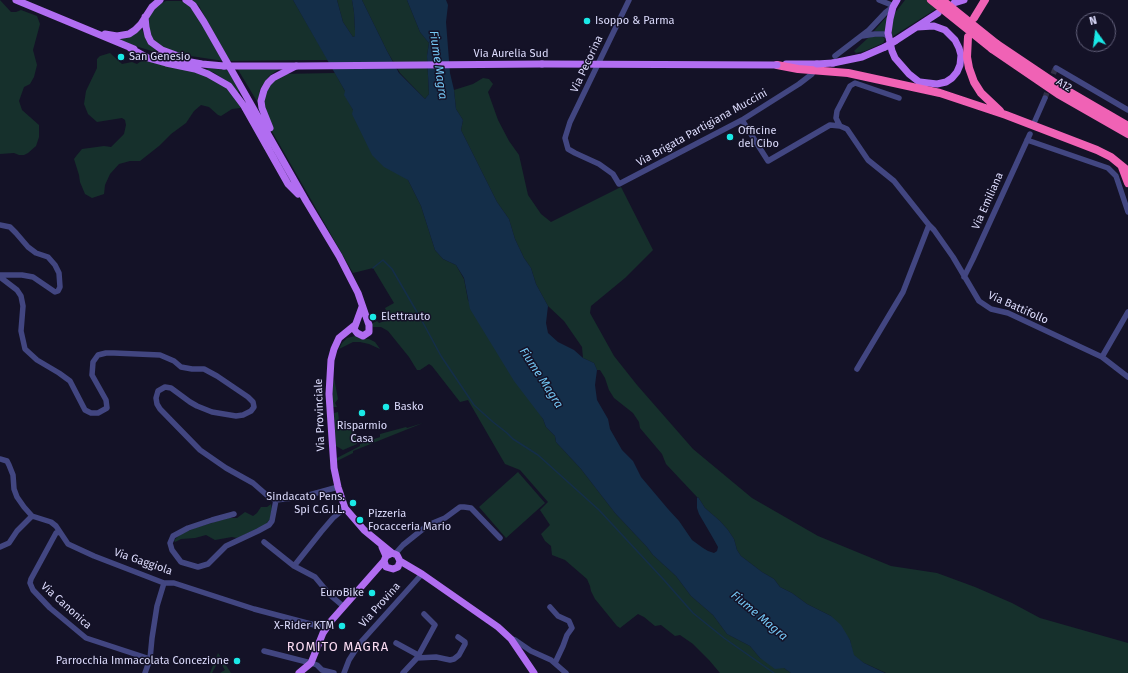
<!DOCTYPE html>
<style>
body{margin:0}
#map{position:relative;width:1128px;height:673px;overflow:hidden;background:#141227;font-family:"Fira Sans",sans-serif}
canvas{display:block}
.north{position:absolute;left:1076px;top:12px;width:40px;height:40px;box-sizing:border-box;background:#141227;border:1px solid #64627c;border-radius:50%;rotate:346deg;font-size:11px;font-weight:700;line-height:16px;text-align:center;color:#dcdbfc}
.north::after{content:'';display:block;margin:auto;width:14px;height:18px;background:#1ae9e7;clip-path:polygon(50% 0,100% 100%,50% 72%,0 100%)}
</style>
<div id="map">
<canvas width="1128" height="673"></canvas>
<div class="north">N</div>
</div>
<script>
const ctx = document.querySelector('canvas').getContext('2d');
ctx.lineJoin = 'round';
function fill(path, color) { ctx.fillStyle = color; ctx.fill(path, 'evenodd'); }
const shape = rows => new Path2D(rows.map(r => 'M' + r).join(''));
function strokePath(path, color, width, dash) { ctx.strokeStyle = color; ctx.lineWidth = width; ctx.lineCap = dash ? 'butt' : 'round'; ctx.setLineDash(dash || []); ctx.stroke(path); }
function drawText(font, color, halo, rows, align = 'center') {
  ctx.font = font + ' "Fira Sans",sans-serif'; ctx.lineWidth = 3; ctx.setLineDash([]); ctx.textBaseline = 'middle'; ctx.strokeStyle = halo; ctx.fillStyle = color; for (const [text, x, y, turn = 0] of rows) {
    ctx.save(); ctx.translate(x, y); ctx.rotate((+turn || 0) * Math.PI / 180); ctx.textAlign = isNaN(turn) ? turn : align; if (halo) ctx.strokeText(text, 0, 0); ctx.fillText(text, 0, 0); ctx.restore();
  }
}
fill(shape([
 [0,0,11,12,16,12,21,10,37,16,40,24,33,50,37,65,34,77,30,84,24,87,19,101,22,110,39,125,39,137,36,146,28,153,24,155,19,155,14,153,0,154],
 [192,0,293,0,328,60,230,61,199,6],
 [337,0,352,0,354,12,355,30,355,36,353,37,343,22],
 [362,0,407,0,420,32,429,43,427,56,429,94,425,99,400,73,387,51],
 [905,0,950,0,892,37,892,23,895,13],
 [166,1,181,1,192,7,224,61,177,54,156,44,149,33,148,19,150,13,162,3],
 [888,15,885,32,874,31],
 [141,28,149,44,157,51,155,52,119,41,119,38],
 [876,36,883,37,885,39,883,43,865,51,856,53,854,51,868,38],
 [110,53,122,64,132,62,137,64,147,57,217,78,244,106,240,108,232,109,221,116,218,115,209,107,201,105,194,111,186,123,171,134,159,146,140,161,130,161,119,164,110,174,105,185,104,194,92,198,85,194,80,182,79,175,74,159,77,155,82,149,104,146,111,147,124,134,126,125,125,120,122,118,97,122,88,114,84,104,86,91,97,68,97,59,100,56],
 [207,68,228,70,239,90,238,93,225,80,213,72,207,71],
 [237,68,279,69,269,76,264,83,260,89,258,103],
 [335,73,345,91,345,95,353,110,408,180,421,206,435,250,443,259,456,265,464,279,468,300,543,419,546,427,555,436,556,442,581,469,615,513,647,547,653,555,676,576,691,596,713,615,727,634,750,646,760,658,784,668,791,673,720,673,709,660,693,644,680,635,675,636,661,625,655,626,644,617,638,614,620,628,617,626,595,599,591,591,590,586,587,579,565,560,552,555,551,546,545,541,541,534,550,525,540,510,548,502,520,470,505,464,468,400,460,402,432,366,429,364,420,370,417,370,409,357,388,331,381,327,373,327,371,324,377,321,379,323,390,319,385,308,394,303,373,268,353,273,266,121,262,97,268,83,280,74],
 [483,78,489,79,493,84,488,92,498,120,509,141,519,155,528,195,541,214,551,222,621,187,653,250,625,278,591,306,590,313,614,356,637,385,693,449,752,498,818,536,891,566,937,573,975,587,1012,603,1040,618,1128,643,1128,673,886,673,864,663,853,655,850,640,831,616,807,604,792,593,780,587,774,579,762,572,741,556,737,550,734,539,728,530,720,521,705,508,698,497,697,497,666,464,662,454,640,428,639,422,633,413,614,398,609,390,605,378,600,370,597,370,594,363,583,358,582,347,564,321,548,306,536,284,531,268,524,258,515,239,509,219,497,202,461,130,463,120,456,109,454,90,473,84],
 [355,336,361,339,369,339,375,342,380,349,369,344,360,342,353,342,339,349,342,343,347,338],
 [334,378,338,399,335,403,337,407,333,407,332,396],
 [338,412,340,429,353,427,357,444,343,450,336,446,334,413],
 [423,423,353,451,353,453,335,462,335,459,360,446,360,444,380,437,380,434,406,427,407,428],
 [518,472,545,503,506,538,479,507],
 [271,504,272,509,270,519,265,525,237,538,232,537,215,540,206,535,195,538,181,539,175,542,174,540,181,534,195,528,228,518,237,518,245,512,253,516,257,513,261,507,267,507],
 [218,653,231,673,220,673,225,670,219,660,212,673,210,673]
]), '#16302c');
fill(shape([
 [293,0,337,0,343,22,353,37,355,36,355,30,354,12,352,0,362,0,387,51,399,73,425,99,429,94,427,56,429,43,420,32,407,0,446,0,448,5,446,22,450,73,454,90,456,109,463,120,461,130,497,202,509,219,515,239,524,258,531,268,536,284,548,306,546,323,548,333,558,342,574,350,583,358,594,363,597,370,595,385,597,400,608,419,610,429,622,450,633,461,641,477,668,509,679,521,692,540,703,548,708,551,714,553,717,551,718,547,713,538,699,514,697,508,697,498,698,497,705,508,720,521,728,530,734,539,737,550,741,556,762,572,774,579,780,587,792,593,807,604,831,616,841,625,850,640,854,655,864,663,885,673,791,673,784,668,775,669,760,658,750,646,727,634,713,615,691,596,676,576,653,555,647,547,615,513,581,469,556,442,555,436,546,427,543,419,514,381,470,309,464,278,456,265,443,259,435,250,421,206,408,180,384,167,372,155,352,114,353,110,344,95,345,91]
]), '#142e49');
strokePath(shape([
 [373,268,383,260,392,269,421,319,441,356,474,405,493,422,507,433,513,439,538,455,599,510,664,580,693,613,724,638,774,673]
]), '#142e49', 1.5);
strokePath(shape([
 [1045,98,1055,69]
]), '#323047', 5.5, [5.5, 3]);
strokePath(shape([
 [629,0,570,122,565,138,568,149,575,153,599,164,613,174,619,184,742,120,799,84,812,74],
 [879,0,894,6],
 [862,36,875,34,884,34,889,37],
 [835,56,869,30,886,12,893,7],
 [1056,68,1128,110],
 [742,120,768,161,830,125,840,126,847,129,868,160,894,181,929,225,934,230,953,257,979,301,991,309,1008,313,1102,357,1128,377],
 [1034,123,1045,98],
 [840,126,836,118,837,111,850,86,855,83,899,98],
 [1027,140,1108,168,1116,176,1128,212],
 [0,225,10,227,16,233,28,247,36,253,48,257,55,265,59,273,60,287,58,291,55,292,33,277,22,275,0,275],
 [0,277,17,290,21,296,23,306,21,331,25,349,37,360,59,373,70,381,85,410,91,413,98,413,107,408,106,400,92,375,93,362,98,355,106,353,114,353,160,355,174,361,181,367,192,369,204,369,217,376,248,397,253,402,254,407,251,411,243,415,236,416,212,412,197,406,190,402,171,388,165,387,158,391,156,398,157,404,160,409,200,450,226,468,253,483,269,497,276,500,302,497,338,487],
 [964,277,973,259,1030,134],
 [1102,357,1128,312],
 [857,369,903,292,929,225],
 [0,459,7,461,9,465,13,475,14,489,17,497,24,507,32,516,51,522,56,526,68,544,94,556,164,583,174,583,254,609,326,628],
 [234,514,212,520,188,528,173,536,170,543,172,550,181,562,198,567,208,564,226,546,258,531,269,525,272,521,276,500],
 [60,532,56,533,31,579,30,583,33,590,50,608,86,638,150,659],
 [264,542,294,566,315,577,330,595,343,606],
 [0,547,9,543,17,531,32,516],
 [395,554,403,545,428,525,445,518,460,507,464,507,471,508,500,538],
 [294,566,321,532,333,518,345,508],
 [550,607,558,616,569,621,572,628,567,635,563,646,555,663],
 [511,639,515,640,531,651,551,660,566,673],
 [396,643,418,655],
 [264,651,311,663,317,665,322,670,334,673],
 [417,658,436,657,450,660,454,659,459,655,465,644,465,642,458,637],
 [145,673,150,659,152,638,157,606,164,583],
 [344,673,349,660,360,643,422,574],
 [403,673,417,658,435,625,424,614]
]), '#424681', 5.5);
strokePath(shape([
 [16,0,134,49],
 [186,0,193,5,204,22,306,201,339,256,358,293,369,325,369,332,363,336,357,333,354,329,362,307],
 [897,0,893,7,890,19,888,33,892,51,895,58,909,74,923,85],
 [954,3,964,0],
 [145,17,146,27,148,36,151,42,162,50,181,57],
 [917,27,934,26,945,30,955,40,959,48,961,55,960,65,957,72,952,78,946,82,937,84,920,82],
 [105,34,117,36,129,34,135,30,141,24,152,7,160,0],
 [895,41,938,13],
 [130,48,148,58,166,63,195,69,208,74,229,86,244,106,288,184,298,194],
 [157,56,202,64,224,66],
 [833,63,862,57,885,47],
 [786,64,817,64],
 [270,128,262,108,261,101,264,90,268,83,273,78,296,66,542,64],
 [355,325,339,338,334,349,331,360,329,394,334,468,338,487,345,508,364,530,392,553],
 [382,547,386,556,384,561,386,567,393,569,398,567,400,561,397,555,392,553,386,556],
 [400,561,422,574,498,627,511,639,534,673],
 [299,673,311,663,323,633,331,621,384,561]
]), '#b16df1', 7);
strokePath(shape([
 [974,18,985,0],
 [968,37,967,57,969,68,974,82,981,93,1000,111],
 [997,44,1061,87,1128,126],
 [992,49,1058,94,1128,134],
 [777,65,798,69,848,73,940,93,1006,115,1097,150,1111,157,1128,171],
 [1122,167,1128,183]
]), '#f062b5', 8);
strokePath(shape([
 [885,47,895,41],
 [542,64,777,65],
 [817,64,833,63],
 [224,66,296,66]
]), '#b16df1', 7);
strokePath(shape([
 [931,0,992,49],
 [942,0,997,44]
]), '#f062b5', 8);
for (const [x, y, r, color] of [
 [587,21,4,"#1ae9e7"],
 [121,57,4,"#1ae9e7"],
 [730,137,4,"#1ae9e7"],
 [373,317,4,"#1ae9e7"],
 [386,407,4,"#1ae9e7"],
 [362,413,4,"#1ae9e7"],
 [353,503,4,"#1ae9e7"],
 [360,520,4,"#1ae9e7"],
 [372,593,4,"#1ae9e7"],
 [342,626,4,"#1ae9e7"],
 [237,661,4,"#1ae9e7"]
]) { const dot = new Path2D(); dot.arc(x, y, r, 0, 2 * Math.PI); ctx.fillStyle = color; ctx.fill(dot); strokePath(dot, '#141227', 1.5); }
drawText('11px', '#dcdbfc', '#141227', [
 ["Isoppo & Parma",595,21],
 ["San Genesio",129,57],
 ["Officine",738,131],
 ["del Cibo",738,144],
 ["Elettrauto",381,317],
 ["Basko",394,407],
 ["Risparmio",362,426,"center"],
 ["Casa",362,439,"center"],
 ["Sindacato Pens.",345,497,"right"],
 ["Spi C.G.I.L.",345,510,"right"],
 ["Pizzeria",368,514],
 ["Focacceria Mario",368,527],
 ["EuroBike",364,593,"right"],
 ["X-Rider KTM",334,626,"right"],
 ["Parrocchia Immacolata Concezione",229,661,"right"]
], 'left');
drawText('11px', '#dcdbfc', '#141227', [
 ["Via Aurelia Sud",511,54],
 ["Via Pecorina",587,64,-65],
 ["A12",1064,85,32],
 ["Via Brigata Partigiana Muccini",702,128,-29],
 ["Via Emiliana",988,201,-66],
 ["Via Battifollo",1018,308,24],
 ["Via Provinciale",320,415,-92],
 ["Via Gaggiola",143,562,19],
 ["Via Provina",380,605,-48],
 ["Via Canonica",66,606,42]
]);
drawText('italic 12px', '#73c5f2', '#141227', [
 ["Fiume Magra",438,65,82],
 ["Fiume Magra",541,378,57],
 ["Fiume Magra",759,616,40]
]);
ctx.letterSpacing = '1px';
drawText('13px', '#fcddf4', '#141227', [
 ["ROMITO MAGRA",338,647]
]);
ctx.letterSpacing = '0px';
</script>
